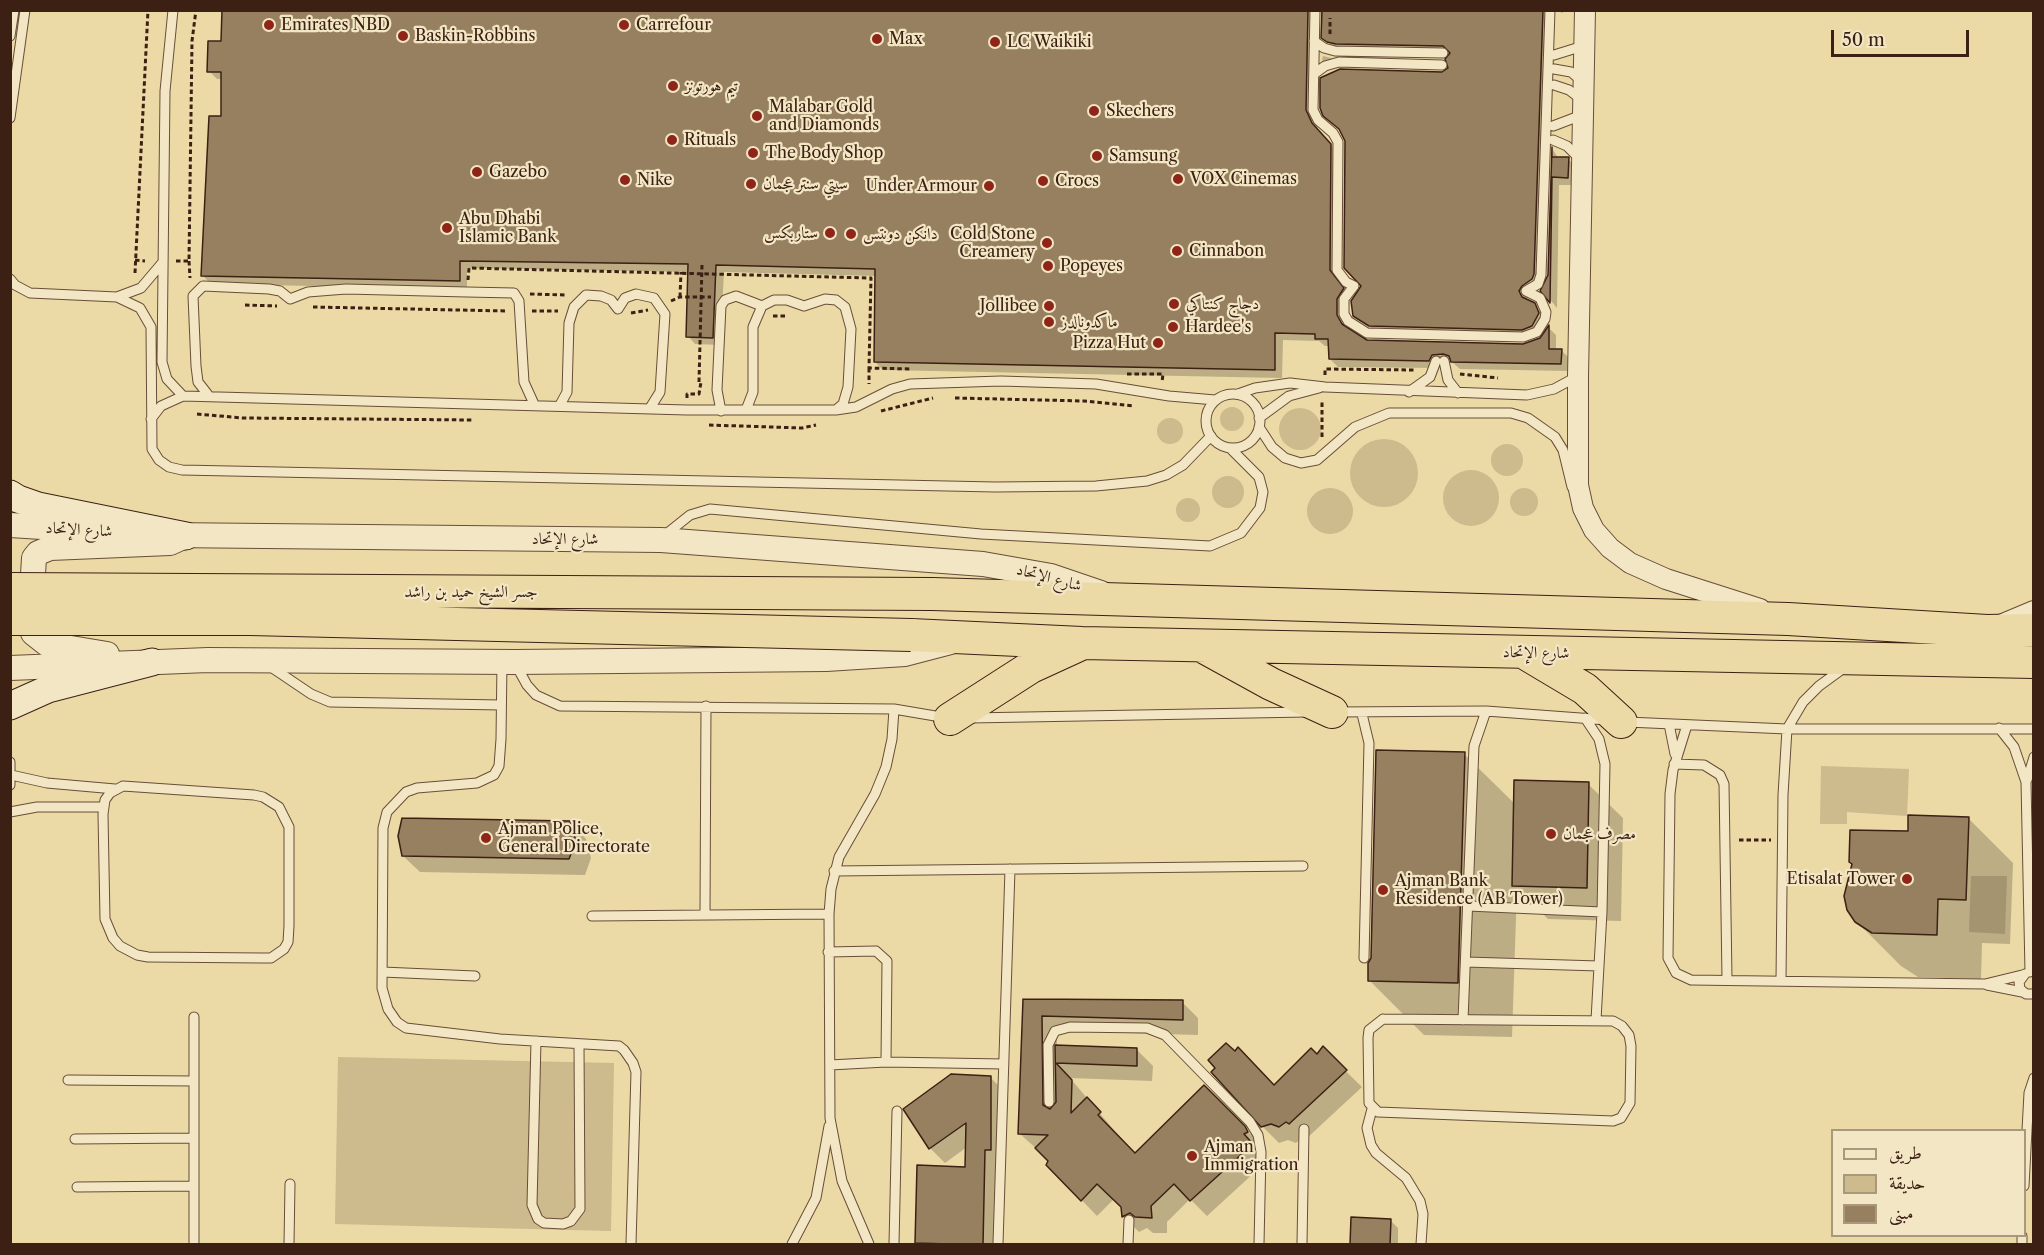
<!DOCTYPE html>
<meta charset="utf-8">
<style>
body{margin:0}
#map{position:relative;width:2044px;height:1255px;overflow:hidden;background:#ebd9a6;font-family:"Libre Caslon Text",Amiri,serif}
canvas{display:block}
.frame{position:absolute;inset:0;border:12px solid #3c2014;pointer-events:none}
.legend{position:absolute;left:1831px;top:1129px;width:195px;height:108px;box-sizing:border-box;background:#f2e6c5;border:2px solid #a9977e;margin:0;padding:8px 10px;list-style:none;font-size:18px;color:#3c2014}
.legend li{display:flex;align-items:center;gap:12px;height:30px}
.legend b{width:30px;border:2px solid #a9977e}
.scale{position:absolute;left:1831px;top:30px;width:138px;height:27px;box-sizing:border-box;border:3px solid #3c2014;border-top:0;padding-left:8px;font-size:18px;line-height:21px;white-space:nowrap;color:#3c2014;-webkit-text-stroke:4px #f2e6c5;paint-order:stroke}
</style>
<div id="map">
<canvas width="2044" height="1255"></canvas>
<div class="frame"></div>
<ul class="legend">
<li><b style="height:8px;background:#f2e6c5"></b>طريق</li>
<li><b style="height:16px;background:#cdba8d"></b>حديقة</li>
<li><b style="height:16px;background:#978060"></b>مبنى</li>
</ul>
<div class="scale">50 m</div>
</div>
<script>
const ctx = document.querySelector('canvas').getContext('2d');
ctx.lineJoin = 'round';
function fill(path, color) { ctx.fillStyle = color; ctx.fill(path, 'evenodd'); }
const shape = rows => new Path2D(rows.map(r => 'M' + r).join(''));
function strokePath(path, color, width, dash) { ctx.strokeStyle = color; ctx.lineWidth = width; ctx.lineCap = dash ? 'butt' : 'round'; ctx.setLineDash(dash || []); ctx.stroke(path); }
function drawText(font, color, halo, rows, align = 'center') {
  ctx.font = font + ' "Libre Caslon Text",Amiri,serif'; ctx.lineWidth = 4.5; ctx.setLineDash([]); ctx.textBaseline = 'middle'; ctx.strokeStyle = halo; ctx.fillStyle = color; for (const [text, x, y, turn = 0] of rows) {
    ctx.save(); ctx.translate(x, y); ctx.rotate((+turn || 0) * Math.PI / 180); ctx.textAlign = isNaN(turn) ? turn : align; if (halo) ctx.strokeText(text, 0, 0); ctx.fillText(text, 0, 0); ctx.restore();
  }
}
fill(shape([
 '1220 419a12 12 0 1 1 24 0a12 12 0 1 1-24 0Z',
 '1279 429a21 21 0 1 1 42 0a21 21 0 1 1-42 0Z',
 '1157 431a13 13 0 1 1 26 0a13 13 0 1 1-26 0Z',
 '1350 473a34 34 0 1 1 68 0a34 34 0 1 1-68 0Z',
 '1491 460a16 16 0 1 1 32 0a16 16 0 1 1-32 0Z',
 '1443 498a28 28 0 1 1 56 0a28 28 0 1 1-56 0Z',
 '1212 492a16 16 0 1 1 32 0a16 16 0 1 1-32 0Z',
 '1510 502a14 14 0 1 1 28 0a14 14 0 1 1-28 0Z',
 '1307 511a23 23 0 1 1 46 0a23 23 0 1 1-46 0Z',
 '1176 510a12 12 0 1 1 24 0a12 12 0 1 1-24 0Z',
 [1821,766,1909,769,1907,816,1847,812,1847,824,1820,824],
 [1971,876,2007,876,2005,934,1969,932],
 [338,1057,614,1063,611,1231,335,1224]
]), '#cdba8d');
fill(shape([
 [223,10,1563,10,1563,13,1556,11,1551,18,1542,282,1526,300,1542,313,1540,334,1378,334,1352,312,1352,302,1363,286,1443,73,1450,66,1451,55,1336,49,1323,37,1321,11,1316,18,1314,119,1320,133,1339,153,1338,279,1351,297,1345,307,1345,323,1349,331,1366,341,1523,345,1541,339,1549,328,1556,335,1556,350,1561,350,1569,358,1569,371,1460,369,1452,362,1440,363,1437,368,1338,367,1330,359,1330,346,1325,346,1319,341,1283,340,1282,378,883,370,875,362,876,276,724,272,720,345,695,344,688,336,689,272,467,268,467,289,211,284,203,276,222,117,223,79,217,79,209,71,223,43],
 [1323,56,1331,58,1338,65,1330,68,1322,60],
 [1553,150,1559,159,1568,159,1576,167,1576,185,1559,185,1557,308,1542,290,1549,276],
 [1464,754,1515,804,1588,784,1623,818,1621,921,1548,919,1517,888,1512,1037,1424,1035,1369,980],
 [1968,818,2013,863,2010,944,1982,943,1981,979,1918,977,1901,966,1856,921,1909,833],
 [570,823,586,839,591,858,585,875,420,872,403,856],
 [1024,1001,1182,1002,1198,1018,1198,1035,1057,1031,1057,1047,1137,1050,1153,1066,1152,1081,1070,1078,1135,1155,1204,1087,1260,1144,1259,1150,1267,1161,1207,1216,1190,1199,1167,1222,1167,1233,1153,1233,1147,1228,1139,1232,1123,1216,1122,1206,1114,1199,1097,1216,1048,1165,1050,1161,1019,1133],
 [1323,1049,1362,1087,1306,1139,1303,1137,1296,1143,1288,1140,1279,1143,1262,1126,1275,1086,1317,1056],
 [991,1078,1005,1092,1005,1164,999,1164,998,1244,929,1242,929,1244,918,1244,916,1243,967,1169,967,1147,945,1163,930,1148,905,1109],
 [1390,1220,1398,1228,1398,1244,1351,1244]
]), '#0003');
const building = shape([
 [222,10,1308,10,1306,110,1312,123,1331,144,1330,270,1344,288,1337,299,1337,315,1342,324,1367,340,1523,344,1540,338,1549,325,1549,349,1562,349,1561,364,1451,362,1449,356,1443,354,1432,355,1429,361,1329,359,1328,339,1315,339,1315,334,1275,333,1275,370,874,362,875,269,716,265,713,338,686,337,688,264,460,261,460,281,201,276,209,116,221,116,221,72,207,72,208,41,221,41,222,10],
 [1322,10,1543,10,1534,274,1532,279,1522,286,1519,291,1522,297,1535,303,1539,313,1532,326,1522,330,1369,326,1353,316,1351,301,1361,286,1344,268,1345,141,1339,129,1323,116,1320,108,1320,78,1340,69,1442,72,1448,68,1445,59,1450,53,1443,46,1336,44,1327,42,1321,38,1322,10],
 [1552,147,1552,157,1569,157,1568,178,1552,177,1550,303,1540,291,1548,275,1552,147],
 [1376,750,1465,752,1458,983,1368,981,1368,963,1371,958,1376,750],
 [1514,780,1589,782,1587,888,1512,886,1514,780],
 [1908,815,1969,817,1966,900,1938,899,1937,935,1872,933,1855,922,1847,910,1844,896,1852,864,1849,862,1850,830,1908,831,1908,815],
 [402,818,570,821,576,841,569,859,402,856,398,836,402,818],
 [1023,999,1183,1000,1183,1020,1042,1016,1043,1105,1050,1109,1056,1102,1055,1045,1137,1048,1137,1066,1056,1063,1072,1080,1071,1113,1087,1097,1101,1112,1098,1115,1135,1153,1204,1085,1245,1126,1248,1132,1244,1134,1253,1144,1190,1201,1174,1184,1151,1206,1152,1218,1135,1217,1130,1213,1122,1217,1121,1207,1097,1184,1081,1201,1046,1165,1048,1161,1035,1148,1048,1135,1018,1134,1023,999],
 [1226,1043,1235,1051,1238,1047,1274,1085,1311,1048,1317,1054,1323,1046,1347,1070,1289,1124,1286,1122,1279,1127,1271,1124,1261,1127,1211,1072,1215,1068,1208,1060,1226,1043],
 [951,1074,991,1076,991,1150,985,1150,983,1245,915,1243,917,1165,965,1167,966,1123,929,1149,903,1109,951,1074],
 [1351,1217,1391,1219,1390,1245,1350,1245,1351,1217]
]);
fill(building, '#978060');
strokePath(building, '#3c2014', 1.5);
const service = shape([
 [173,10,165,91,162,362,167,379,183,396],
 [1315,10,1313,110,1318,120,1333,133,1338,142,1337,270,1346,282,1354,286,1344,299,1344,314,1348,321,1367,333,1523,337,1537,332,1545,319,1546,312,1540,298,1526,291],
 [10,36,14,10],
 [1314,41,1324,48,1335,51,1443,53],
 [1554,55,1583,46],
 [1554,69,1571,72,1582,81],
 [1314,74,1325,66,1339,62,1442,65],
 [1554,85,1569,90,1582,100],
 [10,118,25,10],
 [1553,126,1582,115],
 [1553,140,1567,146,1579,158],
 [10,279,15,285,30,293,117,297,140,308,151,327,152,449,159,460,169,467,182,470,995,487,1096,486,1147,481,1166,475,1183,465,1211,436],
 [1526,291,1538,284,1541,275,1550,10],
 [117,297,141,288,163,262],
 [1444,361,1448,380,1458,393],
 [1409,392,1430,377,1436,361],
 [1238,394,1255,388,1290,383,1325,387,1527,395,1554,389,1578,376],
 '1206 421a27 27 0 1 1 54 0a27 27 0 1 1-54 0Z',
 [209,396,198,382,196,366,193,296,203,286,269,289,280,291,290,299,308,292,346,289,467,292,514,293,519,301,524,382,534,404],
 [560,405,567,392,569,323,574,307,586,295,601,296,611,300,618,309,625,298,636,294,654,298,665,314,660,392,650,408],
 [746,410,753,392,753,327,762,306,774,300,787,300,804,306,825,299,836,300,845,307,851,329,848,387,843,404,836,410],
 [721,411,717,390,721,306,725,300,736,296,762,306],
 [1259,418,1289,396,1319,388],
 [151,419,161,406,183,396,687,410,836,410,856,407,892,389,910,384,1001,381,1096,384,1169,396,1215,400],
 [1259,427,1272,447,1285,458,1301,463,1317,460,1355,427,1389,413,1511,413,1528,418,1555,437,1563,450,1572,487],
 [665,535,690,515,710,509,981,534,1210,546,1241,533,1260,508,1263,492,1259,477,1230,448],
 [502,662,501,739,499,766,494,775,477,783,417,788,406,792,387,812,383,828,382,988,388,1009,397,1022,406,1028,500,1039,619,1046,624,1050,633,1063,636,1072,631,1244],
 [516,665,527,685,536,695,560,706,894,709,947,718],
 [271,667,311,694,330,702,501,705],
 [1336,712,1486,711,1607,720],
 [1362,714,1369,743,1364,958],
 [970,718,1307,712],
 [1585,718,1599,739,1605,764,1602,912,1596,1020],
 [1627,722,1787,729,2034,729],
 [1669,724,1675,754],
 [1687,725,1673,770,1670,794,1668,958,1676,973,1691,980,1985,984,2022,975],
 [1999,728,2014,747,2026,782,2030,972],
 [10,762,10,785],
 [1674,764,1704,765,1720,775,1724,784,1727,979],
 [11,775,47,783,115,789],
 [2027,780,2034,757],
 [123,786,254,795,263,797,279,807,289,827,289,926,288,942,284,949,271,958,262,958,148,957,137,955,120,946,113,938,105,919,103,814,105,800,110,793,123,786],
 [10,812,37,807,103,807],
 [834,871,1303,866],
 [1468,906,1602,912],
 [705,915,706,706],
 [592,916,829,914],
 [828,952,876,951,887,961,886,1062],
 [1466,962,1599,966],
 [382,972,475,976],
 [2025,974,2019,982,2020,989,2026,994,2034,994],
 [1781,980,1783,795,1787,729,1803,702,1819,686,1845,667],
 [1987,985,2022,992],
 [1383,1019,1613,1021,1622,1026,1629,1035,1631,1046,1630,1103,1621,1118,1613,1121,1378,1112,1369,1103,1368,1038,1369,1030,1383,1019],
 [1463,1020,1474,746,1486,711],
 [536,1041,532,1205,538,1219,544,1223,563,1224,571,1221,580,1209,579,1044],
 [830,1065,886,1062,1004,1064],
 [68,1080,194,1081],
 [1049,1102,1048,1045,1055,1031,1070,1027,1147,1028,1165,1035,1250,1122,1258,1135,1261,1152,1259,1244],
 [1372,1109,1367,1128,1371,1145,1376,1153,1406,1178,1420,1201,1423,1214,1421,1244],
 [75,1139,193,1138],
 [2024,1186,2029,1093,2034,1078],
 [77,1187,193,1186],
 [194,1244,194,1017],
 [289,1244,290,1184],
 [792,1244,816,1198,829,1126],
 [869,1244,842,1181,830,1118,829,914,831,889,839,857,875,794,886,767,892,739,894,709],
 [894,1244,897,1111],
 [998,1244,1010,869],
 [1128,1244,1129,1220],
 [1302,1244,1304,1129],
 [2022,1244,2022,1236]
]);
const minor = shape([
 [1585,10,1578,376,1578,485,1583,508,1594,530,1610,548,1630,563,1666,579,1760,609],
 [2003,624,2034,611]
]);
const tertiary = shape([
 [10,525,122,532],
 [166,535,661,540,983,564,1051,576,1101,593],
 [107,654,47,644,33,633,30,624,34,558,38,553,50,548,170,543,181,538],
 [10,668,208,660,515,662,826,659,905,654,951,642]
]);
const secondary = shape([
 [10,494,18,499,38,506,186,536],
 [10,706,48,689,152,662]
]);
const trunk = shape([
 [932,594,1788,619,1987,631,2034,630],
 [911,635,1082,643,2034,662],
 [1202,646,1271,684,1332,712],
 [1528,655,1585,689,1621,722],
 [950,719,1031,667,1079,645]
]);
strokePath(service, '#684e38', 11);
strokePath(minor, '#684e38', 22);
strokePath(tertiary, '#684e38', 26);
strokePath(secondary, '#3c2014', 29);
strokePath(trunk, '#3c2014', 34);
strokePath(shape([
 [1330,34,1330,18],
 [135,260,145,261],
 [176,261,189,261,192,41,196,10],
 [189,261,190,278],
 [135,273,148,10],
 [468,280,469,268,871,278,869,368,910,369],
 [530,294,566,295],
 [680,297,681,272],
 [671,301,680,297,711,297],
 [245,305,277,306],
 [313,307,507,311],
 [532,311,558,311],
 [631,313,648,310],
 [773,316,788,316],
 [869,368,869,384],
 [1127,374,1163,374,1162,382],
 [1460,374,1498,378],
 [1325,375,1325,369,1414,370],
 [699,382,702,265],
 [687,398,687,394,699,394,701,382],
 [955,398,1084,401,1134,406],
 [881,411,933,398],
 [197,414,243,418,473,420],
 [709,425,802,428,816,425],
 [1322,437,1322,402],
 [1739,840,1771,840]
]), '#3c2014', 3, [4.5, 3]);
strokePath(service, '#f2e6c5', 9);
strokePath(minor, '#f2e6c5', 20);
strokePath(tertiary, '#f2e6c5', 24);
strokePath(secondary, '#f2e6c5', 27);
strokePath(trunk, '#ebd9a6', 32);
const trunkBridge = shape([
 [10,589,932,594],
 [10,619,250,619,911,635]
]);
strokePath(trunkBridge, '#3c2014', 34, []);
strokePath(trunkBridge, '#ebd9a6', 32);
for (const [x, y, r, color] of [
 [269,25,6,"#8f2418"],
 [624,25,6,"#8f2418"],
 [403,36,6,"#8f2418"],
 [877,39,6,"#8f2418"],
 [995,42,6,"#8f2418"],
 [673,86,6,"#8f2418"],
 [1094,111,6,"#8f2418"],
 [757,116,6,"#8f2418"],
 [672,140,6,"#8f2418"],
 [753,153,6,"#8f2418"],
 [1097,156,6,"#8f2418"],
 [477,172,6,"#8f2418"],
 [1178,179,6,"#8f2418"],
 [625,180,6,"#8f2418"],
 [1043,181,6,"#8f2418"],
 [751,184,6,"#8f2418"],
 [989,186,6,"#8f2418"],
 [447,228,6,"#8f2418"],
 [830,233,6,"#8f2418"],
 [851,234,6,"#8f2418"],
 [1047,243,6,"#8f2418"],
 [1177,251,6,"#8f2418"],
 [1048,266,6,"#8f2418"],
 [1174,304,6,"#8f2418"],
 [1049,306,6,"#8f2418"],
 [1049,322,6,"#8f2418"],
 [1173,327,6,"#8f2418"],
 [1158,343,6,"#8f2418"],
 [1551,834,6,"#8f2418"],
 [486,838,6,"#8f2418"],
 [1907,879,6,"#8f2418"],
 [1383,890,6,"#8f2418"],
 [1192,1156,6,"#8f2418"]
]) { const dot = new Path2D(); dot.arc(x, y, r, 0, 2 * Math.PI); ctx.fillStyle = color; ctx.fill(dot); strokePath(dot, '#f2e6c5', 2); }
drawText('16px', '#3c2014', '#f2e6c5', [
 ["Emirates NBD",281,25],
 ["Carrefour",636,25],
 ["Baskin-Robbins",415,36],
 ["Max",889,39],
 ["LC Waikiki",1007,42],
 ["تيم هورتونز",685,86],
 ["Malabar Gold",769,107],
 ["and Diamonds",769,125],
 ["Skechers",1106,111],
 ["Rituals",684,140],
 ["The Body Shop",765,153],
 ["Samsung",1109,156],
 ["Gazebo",489,172],
 ["VOX Cinemas",1190,179],
 ["Nike",637,180],
 ["Crocs",1055,181],
 ["سيتي سنتر عجمان",763,184],
 ["Under Armour",977,186,"right"],
 ["Abu Dhabi",459,219],
 ["Islamic Bank",459,237],
 ["ستاربكس",818,233,"right"],
 ["دانكن دونتس",863,234],
 ["Cold Stone",1035,234,"right"],
 ["Creamery",1035,252,"right"],
 ["Cinnabon",1189,251],
 ["Popeyes",1060,266],
 ["دجاج كنتاكي",1186,304],
 ["Jollibee",1037,306,"right"],
 ["ماكدونالدز",1061,322],
 ["Hardee's",1185,327],
 ["Pizza Hut",1146,343,"right"],
 ["Ajman Police,",498,829],
 ["General Directorate",498,847],
 ["مصرف عجمان",1563,834],
 ["Etisalat Tower",1895,879,"right"],
 ["Ajman Bank",1395,881],
 ["Residence (AB Tower)",1395,899],
 ["Ajman",1204,1147],
 ["Immigration",1204,1165]
], 'left');
drawText('16px', '#3c2014', '#f2e6c5', [
 ["شارع الإتحاد",79,530,3],
 ["شارع الإتحاد",565,539],
 ["شارع الإتحاد",1049,578,15],
 ["جسر الشيخ حميد بن راشد",471,592],
 ["شارع الإتحاد",1536,653,1]
]);
</script>
